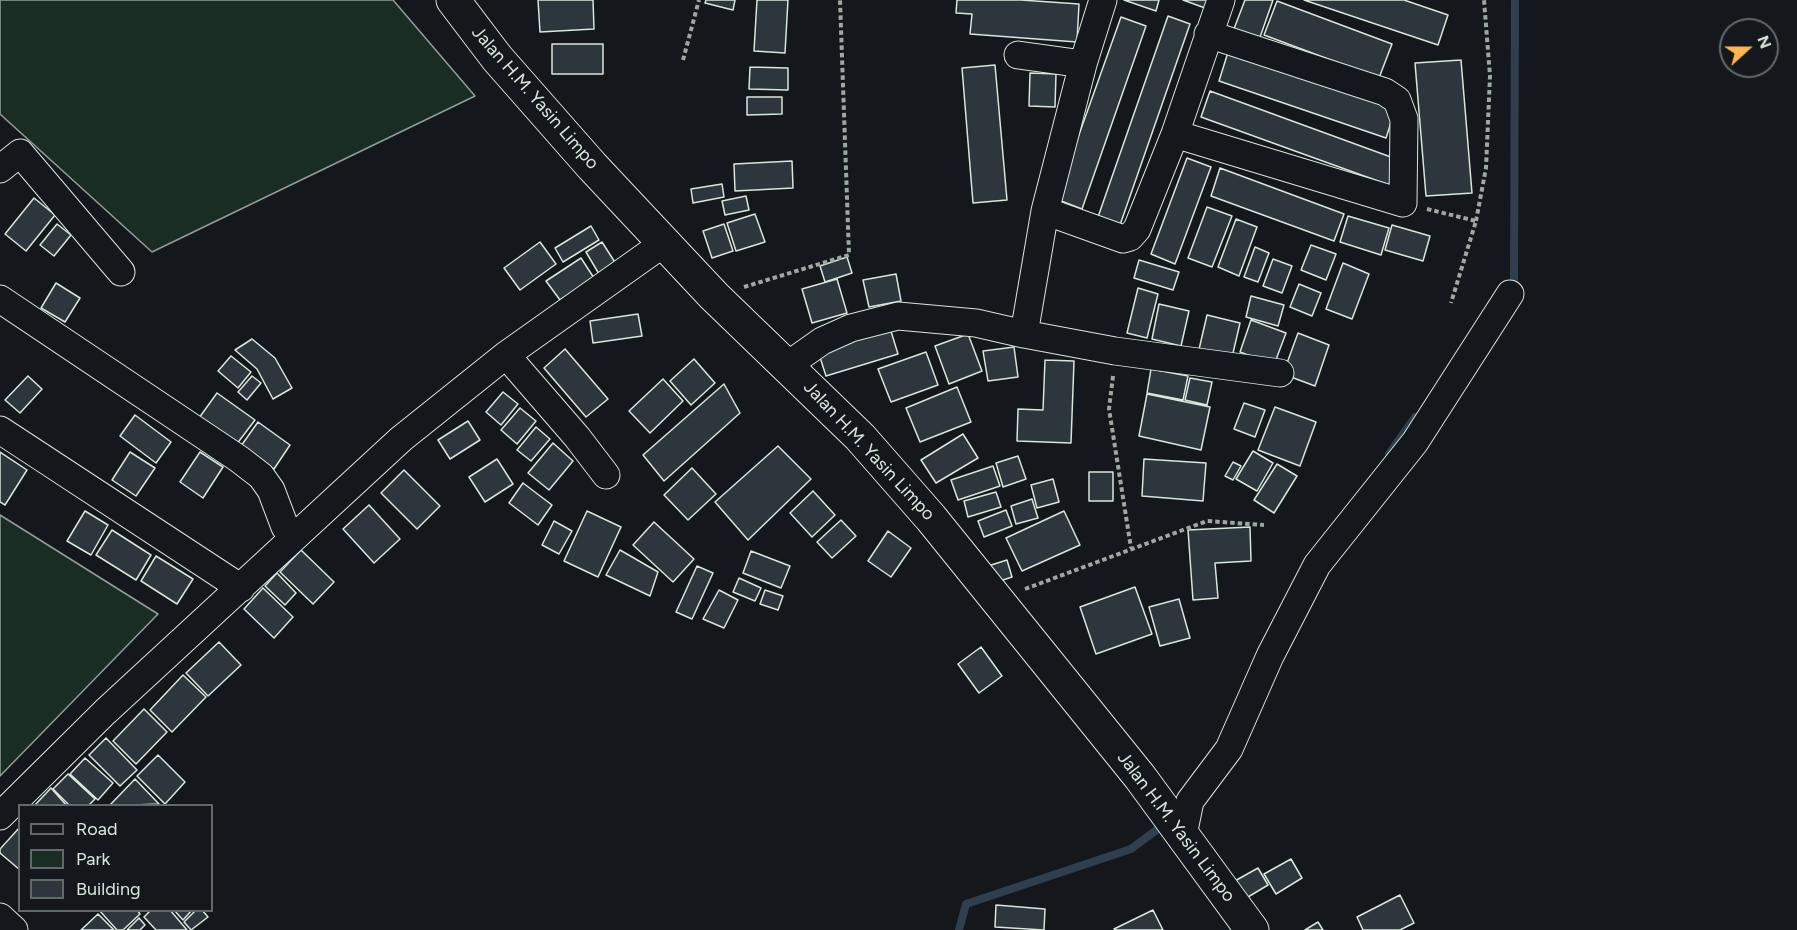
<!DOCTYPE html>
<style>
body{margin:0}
#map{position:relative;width:1797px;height:930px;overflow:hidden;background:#14181c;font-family:Figtree,sans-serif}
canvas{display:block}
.legend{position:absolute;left:18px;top:804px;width:195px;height:108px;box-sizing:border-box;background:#14181c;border:2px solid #626a69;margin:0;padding:8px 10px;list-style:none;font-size:18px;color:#d8e6dc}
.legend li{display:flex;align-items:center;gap:12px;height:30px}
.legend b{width:30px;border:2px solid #626a69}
.north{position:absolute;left:1719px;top:18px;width:60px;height:60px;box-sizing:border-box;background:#14181c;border:2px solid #626a69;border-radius:50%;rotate:69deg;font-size:16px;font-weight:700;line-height:24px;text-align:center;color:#d8e6dc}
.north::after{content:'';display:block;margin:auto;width:21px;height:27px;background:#ffb74d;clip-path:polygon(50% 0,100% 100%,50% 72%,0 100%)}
</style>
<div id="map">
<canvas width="1797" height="930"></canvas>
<ul class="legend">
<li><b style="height:8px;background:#14181c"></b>Road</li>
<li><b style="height:16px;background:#1a2d24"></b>Park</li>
<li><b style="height:16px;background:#2c363c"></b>Building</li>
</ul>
<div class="north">N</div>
</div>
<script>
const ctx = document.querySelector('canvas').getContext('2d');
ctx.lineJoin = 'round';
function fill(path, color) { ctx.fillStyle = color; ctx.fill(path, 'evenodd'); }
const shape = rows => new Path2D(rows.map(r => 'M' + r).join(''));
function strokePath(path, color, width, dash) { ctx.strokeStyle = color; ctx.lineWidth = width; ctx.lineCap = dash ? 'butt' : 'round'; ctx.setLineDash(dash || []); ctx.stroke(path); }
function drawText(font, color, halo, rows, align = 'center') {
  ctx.font = font + ' Figtree,sans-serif'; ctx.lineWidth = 4.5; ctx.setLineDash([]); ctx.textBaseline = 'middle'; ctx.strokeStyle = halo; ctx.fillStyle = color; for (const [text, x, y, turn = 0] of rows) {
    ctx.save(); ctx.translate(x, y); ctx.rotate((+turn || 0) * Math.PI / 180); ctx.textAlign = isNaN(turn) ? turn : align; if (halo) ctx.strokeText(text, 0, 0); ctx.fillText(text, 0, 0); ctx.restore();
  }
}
const green = shape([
 [0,0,393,0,475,96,152,252,0,114,0,0],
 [0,515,158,614,0,776,0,515]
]);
fill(green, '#1a2d24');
strokePath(green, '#939e99', 1.5);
strokePath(shape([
 [1509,289,1514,282,1515,0],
 [1389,454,1415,417],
 [959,930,966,904,1131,849,1166,823]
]), '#2f3f4d', 8);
const building = shape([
 [538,0,593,0,594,29,540,32,538,0],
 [706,0,735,0,733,10,705,3,706,0],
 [757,0,788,0,785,53,754,51,757,0],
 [957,0,1021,0,1079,4,1077,42,970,34,972,14,956,13,957,0],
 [1124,0,1159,0,1156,11,1124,0],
 [1183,0,1208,0,1205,8,1183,0],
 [1245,0,1273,0,1258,43,1232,34,1245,0],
 [1304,0,1404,0,1448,15,1438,45,1304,0],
 [1277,1,1392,44,1379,78,1264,35,1277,1],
 [1168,16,1190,24,1120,225,1098,217,1168,16],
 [1121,17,1146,26,1082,209,1056,199,1121,17],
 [552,44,603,44,603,74,552,74,552,44],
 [1229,49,1396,107,1386,138,1219,81,1229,49],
 [1461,60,1472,193,1426,196,1415,63,1461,60],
 [995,65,1007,200,973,203,962,68,995,65],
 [750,67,788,68,788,90,749,89,750,67],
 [1030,73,1056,74,1055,107,1029,106,1030,73],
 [1210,91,1399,160,1389,185,1201,117,1210,91],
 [747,97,782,97,782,114,747,115,747,97],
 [1187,158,1211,167,1175,264,1151,254,1187,158],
 [792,161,793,188,735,191,734,164,792,161],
 [1220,168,1344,214,1334,241,1211,196,1220,168],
 [722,184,724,197,693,203,691,189,722,184],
 [746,196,749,210,725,215,722,201,746,196],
 [34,198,55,215,26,251,5,234,34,198],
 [1207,207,1232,216,1212,267,1188,258,1207,207],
 [755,214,765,242,736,251,727,223,755,214],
 [1348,216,1389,228,1381,255,1340,242,1348,216],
 [1236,219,1257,227,1239,276,1218,267,1236,219],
 [57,224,71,235,54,256,40,245,57,224],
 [724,224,733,251,712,258,703,231,724,224],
 [1392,225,1430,236,1423,261,1385,250,1392,225],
 [591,226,599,240,563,262,555,248,591,226],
 [540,242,556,264,520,290,504,268,540,242],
 [602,242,616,264,599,274,586,252,602,242],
 [1311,245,1336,254,1326,280,1301,270,1311,245],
 [1255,247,1269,253,1258,282,1244,277,1255,247],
 [847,257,852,273,825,282,820,266,847,257],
 [581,258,594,278,560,300,546,281,581,258],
 [1273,259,1292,266,1282,293,1263,286,1273,259],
 [1139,260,1179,272,1173,290,1134,278,1139,260],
 [1343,263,1369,274,1352,319,1326,309,1343,263],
 [896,274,901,301,869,307,863,280,896,274],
 [837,279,847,313,812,323,802,289,837,279],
 [56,283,80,298,65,322,41,308,56,283],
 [1299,284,1321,293,1312,316,1290,307,1299,284],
 [1138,288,1158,294,1147,338,1127,333,1138,288],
 [1251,296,1284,305,1278,326,1246,317,1251,296],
 [1159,304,1189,311,1181,346,1152,339,1159,304],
 [638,314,642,336,593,343,590,321,638,314],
 [1207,315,1240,323,1230,366,1197,358,1207,315],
 [1251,320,1286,333,1274,365,1240,352,1251,320],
 [890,328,898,354,826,376,818,351,890,328],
 [1298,333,1329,345,1315,386,1283,374,1298,333],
 [968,334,982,371,949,384,935,346,968,334],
 [252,339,275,358,292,388,273,399,257,369,235,350,252,339],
 [1014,347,1018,377,988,381,983,351,1014,347],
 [565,349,608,399,586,417,544,368,565,349],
 [926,352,938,385,891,402,878,369,926,352],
 [231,356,251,372,238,388,218,371,231,356],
 [694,359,715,383,691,405,670,381,694,359],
 [1045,360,1074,361,1071,443,1017,441,1018,409,1043,410,1045,360],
 [1151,369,1188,376,1183,400,1147,393,1151,369],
 [28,376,42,389,20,413,5,400,28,376],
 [252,376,261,383,247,400,238,392,252,376],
 [1190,378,1212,382,1207,405,1185,400,1190,378],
 [663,379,683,401,650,433,629,411,663,379],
 [724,384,740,413,664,481,643,455,724,384],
 [957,387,971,422,920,442,906,408,957,387],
 [503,392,518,404,501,425,486,412,503,392],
 [217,393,255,420,236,445,199,418,217,393],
 [1147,394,1210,407,1201,450,1139,436,1147,394],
 [1244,403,1265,410,1255,437,1234,429,1244,403],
 [1275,407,1316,422,1300,466,1258,450,1275,407],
 [520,408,536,421,517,444,501,430,520,408],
 [135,415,171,442,156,463,120,436,135,415],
 [468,421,480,440,450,459,438,440,468,421],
 [258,422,290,445,274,469,241,446,258,422],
 [536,427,550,439,531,461,517,450,536,427],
 [963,434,978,458,936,483,921,460,963,434],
 [553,443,573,461,549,490,528,473,553,443],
 [778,446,811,479,748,540,715,502,778,446],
 [1253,451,1273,463,1257,491,1236,479,1253,451],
 [0,452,27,470,5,505,0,502,0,452],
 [130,452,155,468,136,496,112,480,130,452],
 [200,452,223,467,203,498,180,482,200,452],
 [1018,456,1026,479,1003,487,996,463,1018,456],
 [497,459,513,484,485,502,469,477,497,459],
 [1144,459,1206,463,1203,501,1142,496,1144,459],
 [1233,462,1241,466,1233,480,1225,476,1233,462],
 [1277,464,1297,476,1274,513,1254,500,1277,464],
 [993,466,1000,486,958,500,951,480,993,466],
 [692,468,716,494,688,520,664,495,692,468],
 [404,470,440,506,417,529,381,493,404,470],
 [1089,472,1113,472,1113,501,1089,501,1089,472],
 [1053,479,1059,502,1037,508,1031,485,1053,479],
 [523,483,552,505,538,525,509,503,523,483],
 [813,491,835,515,812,537,790,513,813,491],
 [996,492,1001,507,968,517,964,501,996,492],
 [1032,499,1038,518,1016,524,1011,506,1032,499],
 [369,505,400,539,374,563,343,529,369,505],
 [1006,510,1012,526,984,537,978,521,1006,510],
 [85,511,108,525,91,555,67,541,85,511],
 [587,511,621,527,598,577,564,561,587,511],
 [1064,511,1080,545,1022,571,1006,538,1064,511],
 [841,520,856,536,832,558,817,542,841,520],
 [554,521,572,531,559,554,542,545,554,521],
 [654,522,694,559,673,582,633,545,654,522],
 [1250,527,1251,561,1215,563,1218,598,1193,600,1188,530,1250,527],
 [112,530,151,555,136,580,96,555,112,530],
 [888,531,911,548,891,577,868,561,888,531],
 [301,550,334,582,313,604,280,572,301,550],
 [620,550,658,572,650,596,606,575,620,550],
 [751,551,790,566,781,588,743,573,751,551],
 [156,556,193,579,177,604,141,581,156,556],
 [1007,560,1012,577,994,583,988,566,1007,560],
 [697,566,713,573,692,619,676,612,697,566],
 [277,573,296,593,285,605,265,586,277,573],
 [739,578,761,588,755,601,733,592,739,578],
 [1135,587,1152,634,1096,654,1080,607,1135,587],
 [263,588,293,617,274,638,244,609,263,588],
 [719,590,738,600,724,628,703,619,719,590],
 [765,590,783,596,778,610,760,604,765,590],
 [1179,599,1190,638,1160,646,1149,607,1179,599],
 [219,642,241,665,208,696,186,673,219,642],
 [981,647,1002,676,979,693,958,664,981,647],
 [183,675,206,697,172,732,150,710,183,675],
 [144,709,167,732,136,764,113,741,144,709],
 [106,738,137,770,120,786,89,755,106,738],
 [158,755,185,782,165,804,137,776,158,755],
 [85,758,113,783,98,800,70,774,85,758],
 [68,774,95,799,88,806,70,806,53,789,68,774],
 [135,779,159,804,109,806,135,779],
 [51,788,67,806,34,806,51,788],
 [20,827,20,870,0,853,0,849,20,827],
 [1291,859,1302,878,1276,894,1264,874,1291,859],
 [1258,868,1268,885,1243,900,1233,882,1258,868],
 [1400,895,1414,923,1400,930,1363,930,1357,917,1400,895],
 [996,905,1045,909,1044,930,995,927,996,905],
 [99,910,137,910,140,914,123,930,117,930,99,910],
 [151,910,170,910,187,930,156,930,144,917,151,910],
 [174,910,192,910,183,920,174,910],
 [196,910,202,910,208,917,191,930,184,922,196,910],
 [1153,910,1163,930,1115,930,1114,929,1153,910],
 [98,914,114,930,81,930,98,914],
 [139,918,145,925,140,930,127,930,139,918],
 [1318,922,1323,930,1305,930,1318,922]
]);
fill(building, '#2c363c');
strokePath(building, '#d8e6dc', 1.5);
const minor = shape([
 [1103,0,1083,64,1045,211,1123,239,1130,237,1137,229,1175,134,1221,0],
 [1018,55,1083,64],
 [1175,134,1403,203,1404,119,1397,100,1385,92,1208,34],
 [0,169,20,153,121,272],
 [0,299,239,459,261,476,271,490,285,527,295,536],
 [1024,334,1115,351,1280,373],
 [506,355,577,437,606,475],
 [788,365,822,341,851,328,898,316,976,323,1024,334,1045,211],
 [0,430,241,588],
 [0,816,105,712,401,439,506,355,664,243],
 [1183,835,1190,801,1229,749,1270,656,1317,565,1415,442,1510,294],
 [0,917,14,930]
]);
const major = shape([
 [453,0,497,58,592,166,714,296,860,437,931,518,1140,777,1252,930]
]);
strokePath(minor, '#d8e6dc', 29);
strokePath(major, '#d8e6dc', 35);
strokePath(shape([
 [683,60,699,0],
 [1427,209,1476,221,1451,303],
 [1476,221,1486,168,1490,76,1484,0],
 [744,287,849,255,840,0],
 [1113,376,1109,409,1131,548],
 [1025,589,1207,521,1264,525]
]), '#9da8a2', 4, [4.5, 3]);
strokePath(minor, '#14181c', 27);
strokePath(major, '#14181c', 33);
drawText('18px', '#d8e6dc', '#14181c', [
 ["Jalan H.M. Yasin Limpo",535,98,49],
 ["Jalan H.M. Yasin Limpo",869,451,47],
 ["Jalan H.M. Yasin Limpo",1176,827,53]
]);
</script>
